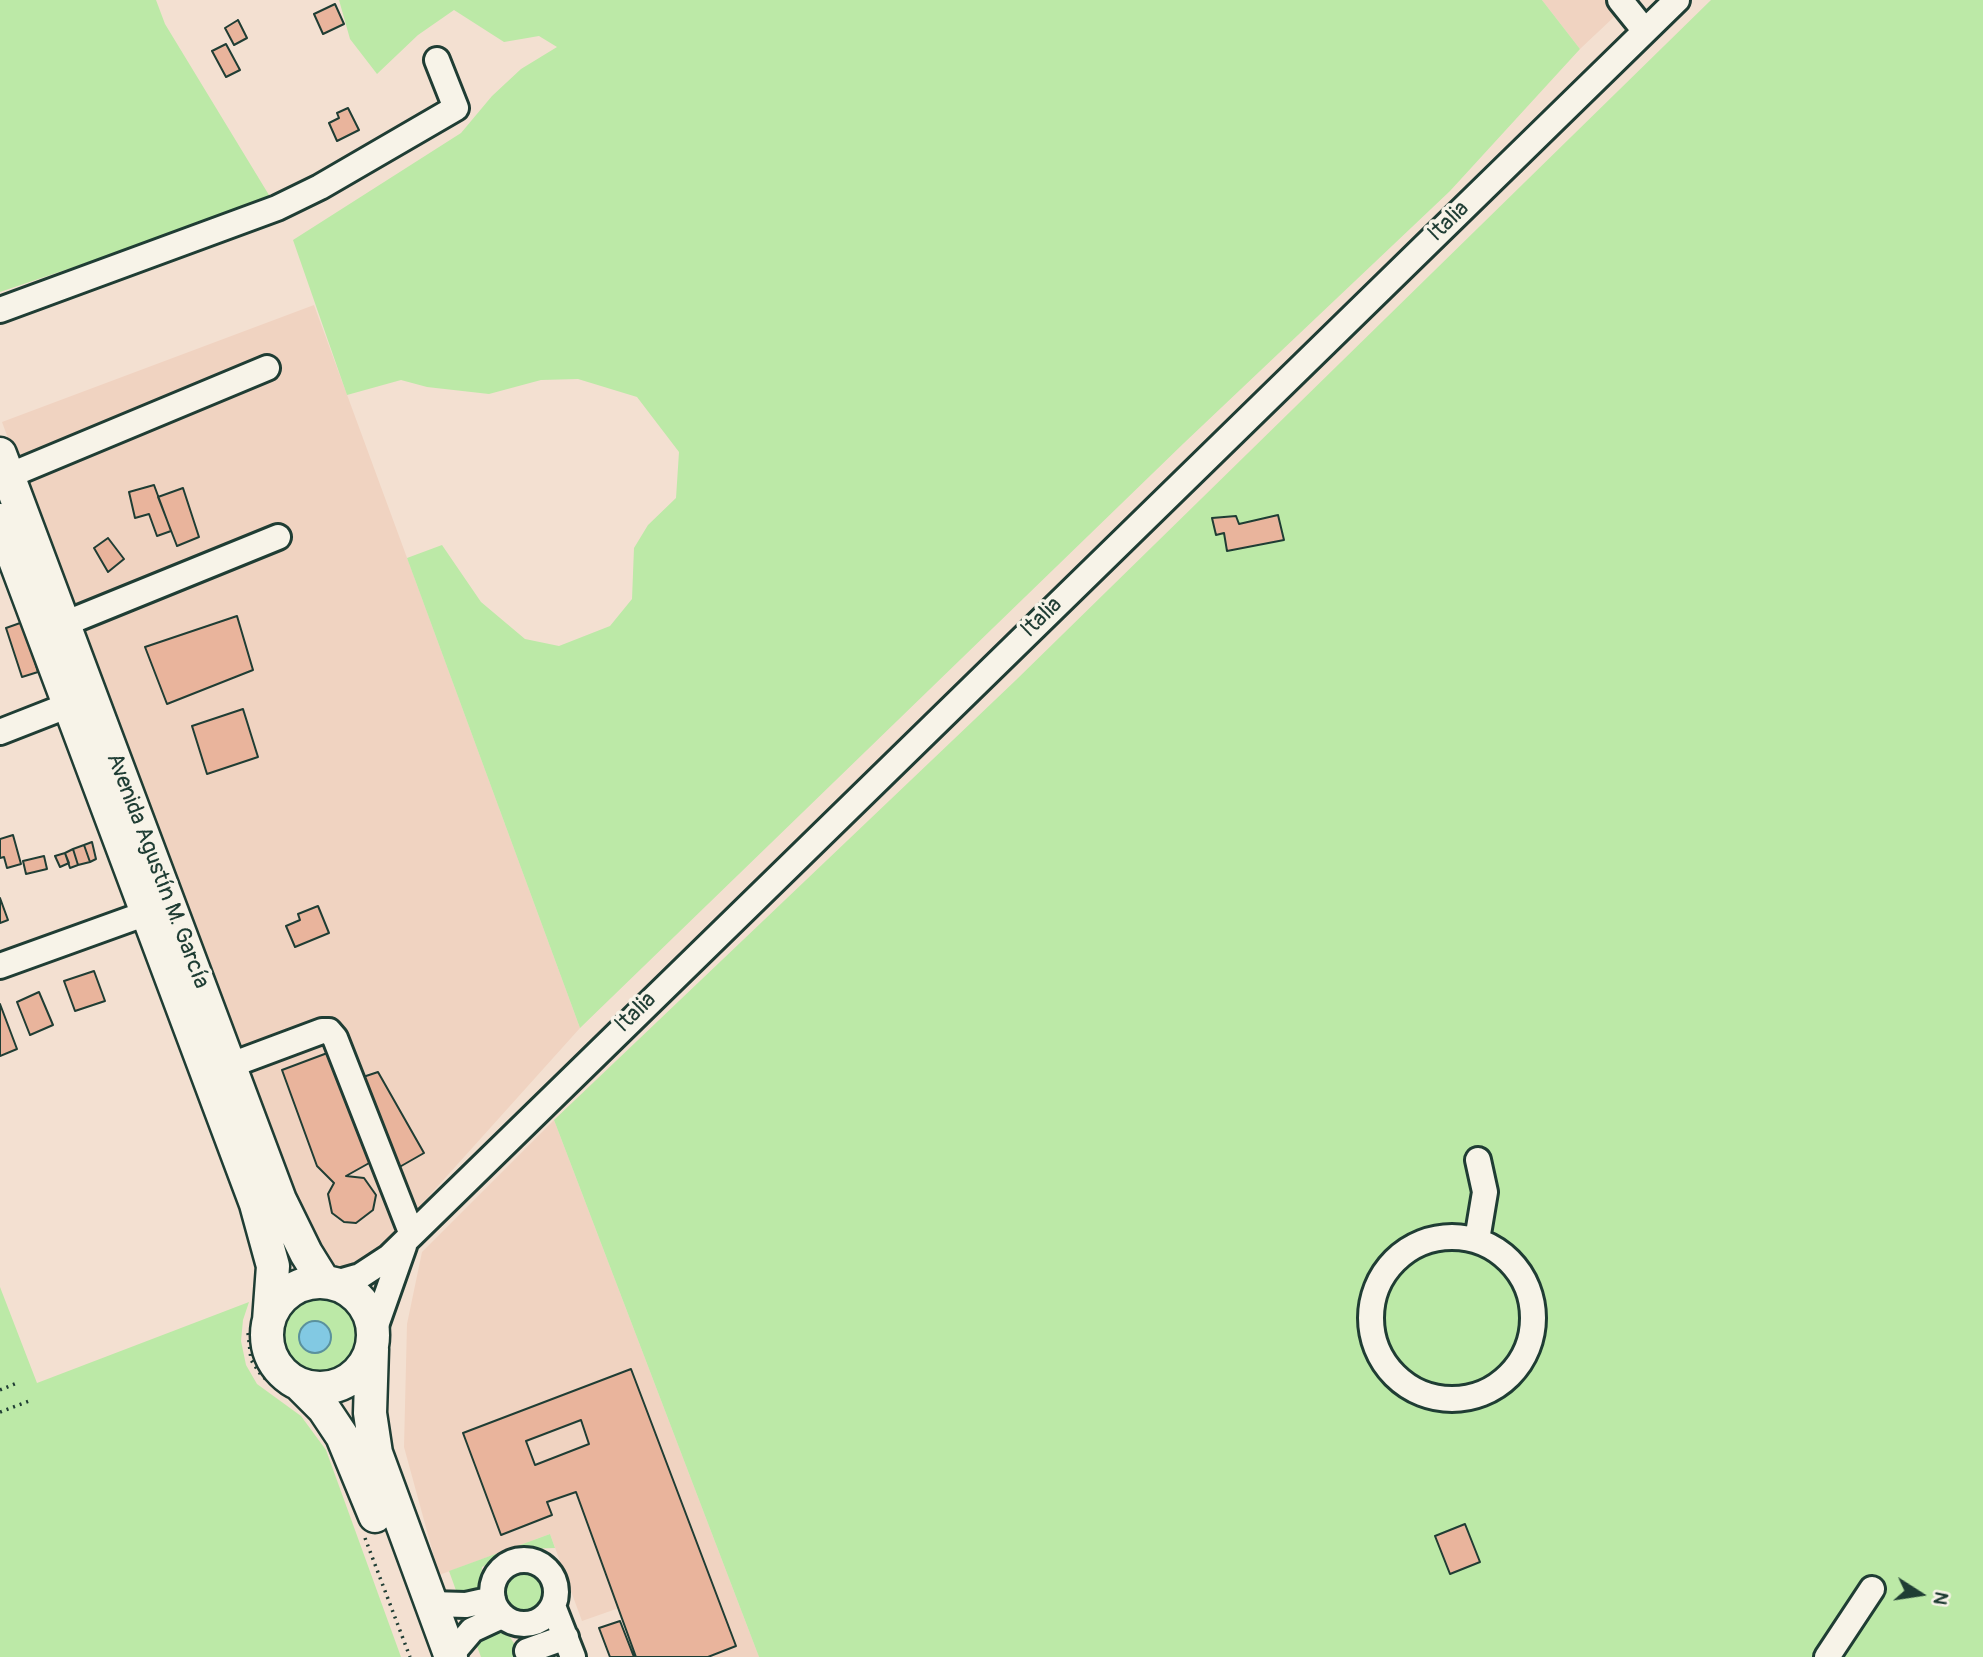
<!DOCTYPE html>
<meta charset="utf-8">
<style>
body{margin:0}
#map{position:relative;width:1983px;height:1657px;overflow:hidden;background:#f3e0d1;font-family:Pangolin,sans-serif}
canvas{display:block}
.north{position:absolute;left:1885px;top:1559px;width:70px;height:70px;-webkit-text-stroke:5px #f7f3e8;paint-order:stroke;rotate:102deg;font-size:19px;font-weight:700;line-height:28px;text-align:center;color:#1f3d34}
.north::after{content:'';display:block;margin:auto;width:24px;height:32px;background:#1f3d34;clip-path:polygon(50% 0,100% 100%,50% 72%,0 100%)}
</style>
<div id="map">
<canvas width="1983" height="1657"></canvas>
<div class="north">N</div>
</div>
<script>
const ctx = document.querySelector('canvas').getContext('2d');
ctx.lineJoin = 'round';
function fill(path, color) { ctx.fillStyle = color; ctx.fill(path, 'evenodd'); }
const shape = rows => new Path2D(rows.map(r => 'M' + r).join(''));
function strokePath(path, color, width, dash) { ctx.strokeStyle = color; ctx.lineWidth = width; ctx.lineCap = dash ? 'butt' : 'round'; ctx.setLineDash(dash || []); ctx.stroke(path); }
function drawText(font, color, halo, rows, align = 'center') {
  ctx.font = font + ' Pangolin,sans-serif'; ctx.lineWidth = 7; ctx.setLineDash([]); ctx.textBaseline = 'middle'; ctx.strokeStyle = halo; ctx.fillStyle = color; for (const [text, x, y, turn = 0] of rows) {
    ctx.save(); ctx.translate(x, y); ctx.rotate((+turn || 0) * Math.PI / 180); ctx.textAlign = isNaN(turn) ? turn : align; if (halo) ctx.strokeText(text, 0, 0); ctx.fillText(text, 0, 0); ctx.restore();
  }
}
fill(shape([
 [1542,0,1632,0,1580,49],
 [314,305,580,1028,367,1265,341,1271,331,1269,308,1250,2,422],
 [554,1120,759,1657,636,1657,619,1608,582,1621,550,1534,439,1575,404,1447,407,1324,422,1252]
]), '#f0d3c1');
fill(shape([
 [0,0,156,0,165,24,272,200,0,292],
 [339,0,1542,0,1580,49,1450,191,1184,443,580,1028,407,558,442,545,481,602,525,639,559,646,610,626,632,599,634,548,648,525,676,498,679,452,637,397,578,379,541,380,489,394,427,387,401,380,347,395,293,240,461,133,492,96,521,69,557,47,539,36,504,42,454,10,418,35,377,74,350,39],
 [1711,0,1983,0,1983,1657,759,1657,554,1120,1016,680],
 [0,1287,37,1383,249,1302,243,1320,241,1341,246,1365,257,1384,301,1416,326,1450,401,1657,0,1657],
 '277 1338a40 40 0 1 1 80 0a40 40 0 1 1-80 0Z',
 [550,1534,555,1548,524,1549,505,1555,482,1567,480,1587,474,1593,458,1596,449,1571],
 '505 1592a20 20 0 1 1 40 0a20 20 0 1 1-40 0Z',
 [492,1631,502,1631,510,1637,515,1645,514,1657,481,1657,475,1641]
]), '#bce9a7');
const water = shape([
 '299 1337a16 16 0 1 1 32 0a16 16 0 1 1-32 0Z'
]);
fill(water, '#82c9e3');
strokePath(water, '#5a919d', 2);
const building = shape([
 [335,4,344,24,323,34,314,14,335,4],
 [238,20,247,38,234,45,225,28,238,20],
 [226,44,240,70,226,77,212,51,226,44],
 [348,108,359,130,337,141,329,123,339,118,337,113,348,108],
 [154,485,171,531,157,536,149,514,135,518,129,492,154,485],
 [183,488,199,537,177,546,158,497,183,488],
 [1278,515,1284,540,1227,551,1224,533,1216,535,1212,518,1236,516,1239,524,1278,515],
 [108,538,124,559,108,572,94,548,108,538],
 [237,616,253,670,167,704,145,647,237,616],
 [23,622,38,672,22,677,6,628,23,622],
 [243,709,258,757,207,774,192,726,243,709],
 [13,835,21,864,7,868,4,857,0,858,0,839,13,835],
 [92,842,96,859,90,862,84,845,92,842],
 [84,845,90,862,78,865,73,849,84,845],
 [73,849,78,865,70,868,65,853,73,849],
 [65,853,69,863,60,867,55,856,65,853],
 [44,856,47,869,26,874,23,861,44,856],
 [0,898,8,920,0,923,0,898],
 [318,906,329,933,295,947,286,926,300,920,298,914,318,906],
 [94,971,105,1001,75,1011,64,981,94,971],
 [39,992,53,1025,30,1035,17,1002,39,992],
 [0,1004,17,1049,0,1056,0,1004],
 [330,1052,371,1162,346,1176,364,1178,376,1195,373,1210,356,1223,344,1222,332,1213,328,1194,334,1183,317,1166,282,1070,330,1052],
 [378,1072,424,1153,396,1169,370,1118,376,1109,363,1077,378,1072],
 [631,1369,736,1646,708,1657,636,1657,576,1492,547,1502,552,1515,501,1535,463,1433,631,1369],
 [581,1420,589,1444,535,1465,526,1441,581,1420],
 [1465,1524,1480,1562,1450,1574,1435,1536,1465,1524],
 [620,1621,634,1657,610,1657,599,1628,620,1621]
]);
fill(building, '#e9b49c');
strokePath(building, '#1f3d34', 2);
const minor = shape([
 [1620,0,1645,31],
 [0,310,277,208,320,187,456,108,437,60],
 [8,476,267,368],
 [64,624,278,537],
 [0,732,69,705],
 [0,966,147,913],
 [231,1065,322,1031,329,1031,335,1038,411,1232],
 '1371 1318a81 81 0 1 1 162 0a81 81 0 1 1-162 0Z',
 [1477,1240,1485,1192,1478,1160],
 [332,1284,360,1276,389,1257,1677,0],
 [373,1334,404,1246],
 '492 1592a32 32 0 1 1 64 0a32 32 0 1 1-64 0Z',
 [431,1604,466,1605,493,1599],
 [553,1606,573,1657],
 [527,1651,566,1637],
 [450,1656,472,1630,502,1616],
 [1827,1657,1872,1589]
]);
const major = shape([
 [0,454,280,1200,306,1253,324,1282],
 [0,520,256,1204,273,1266,269,1321],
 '267 1335a53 53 0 1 1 106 0a53 53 0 1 1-106 0Z',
 [372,1349,370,1413,376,1453,451,1657],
 [300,1385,324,1409,342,1436,375,1516]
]);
strokePath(minor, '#1f3d34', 30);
strokePath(major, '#1f3d34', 37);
strokePath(shape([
 [248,1333,251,1360,261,1375,276,1388],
 [0,1390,17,1383],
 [0,1412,32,1400],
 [365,1538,410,1657]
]), '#1f3d34', 3.5, [2, 5]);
strokePath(minor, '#f7f3e8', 24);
strokePath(major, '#f7f3e8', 32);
drawText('23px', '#1f3d34', '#f7f3e8', [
 ["Italia",1449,222,-44],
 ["Italia",1042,618,-44],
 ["Avenida Agustín M. García",157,871,69],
 ["Italia",636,1013,-44]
]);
</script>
